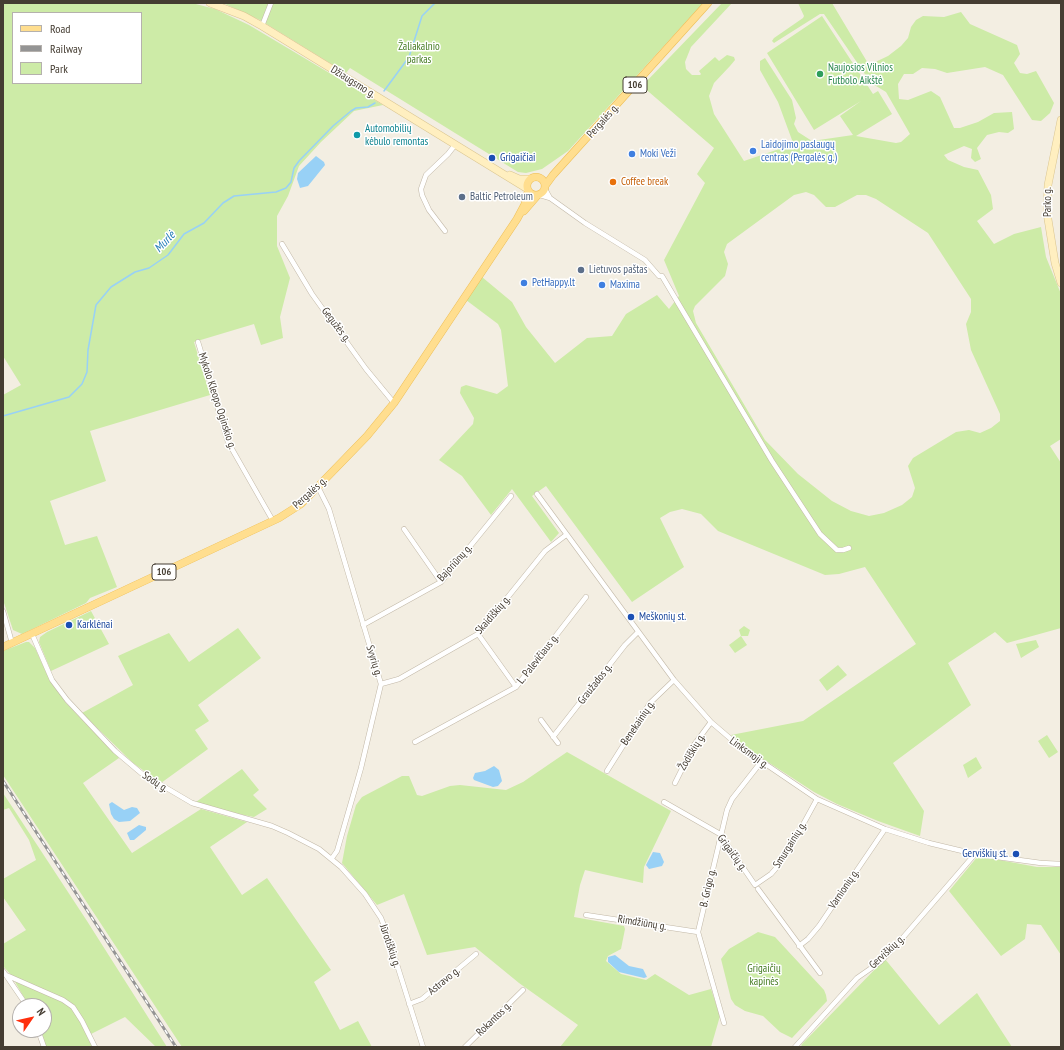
<!DOCTYPE html>
<meta charset="utf-8">
<style>
body{margin:0}
#map{position:relative;width:1064px;height:1050px;overflow:hidden;background:#f3eee2;font-family:"PT Sans Narrow",sans-serif}
canvas{display:block}
.frame{position:absolute;inset:0;border:4px solid #453d32;pointer-events:none}
.legend{position:absolute;left:12px;top:12px;width:130px;height:72px;box-sizing:border-box;background:#fff;border:1px solid #b5b1ad;margin:0;padding:5px 7px;list-style:none;font-size:12px;color:#453d32}
.legend li{display:flex;align-items:center;gap:8px;height:20px}
.legend b{width:20px;border:1px solid #b5b1ad}
.north{position:absolute;left:12px;top:998px;width:40px;height:40px;box-sizing:border-box;background:#fff;border:1px solid #b5b1ad;border-radius:50%;rotate:56deg;font-size:11px;font-weight:700;line-height:16px;text-align:center;color:#453d32}
.north::after{content:'';display:block;margin:auto;width:14px;height:18px;background:#ff2f0d;clip-path:polygon(50% 0,100% 100%,50% 72%,0 100%)}
</style>
<div id="map">
<canvas width="1064" height="1050"></canvas>
<div class="frame"></div>
<ul class="legend">
<li><b style="height:5px;background:#ffde8f"></b>Road</li>
<li><b style="height:5px;background:#949494"></b>Railway</li>
<li><b style="height:11px;background:#cdeba7"></b>Park</li>
</ul>
<div class="north">N</div>
</div>
<script>
const ctx = document.querySelector('canvas').getContext('2d');
ctx.lineJoin = 'round';
function fill(path, color) { ctx.fillStyle = color; ctx.fill(path, 'evenodd'); }
const shape = rows => new Path2D(rows.map(r => 'M' + r).join(''));
function strokePath(path, color, width, dash) { ctx.strokeStyle = color; ctx.lineWidth = width; ctx.lineCap = dash ? 'butt' : 'round'; ctx.setLineDash(dash || []); ctx.stroke(path); }
function drawText(font, color, halo, rows, align = 'center') {
  ctx.font = font + ' "PT Sans Narrow",sans-serif'; ctx.lineWidth = 3; ctx.setLineDash([]); ctx.textBaseline = 'middle'; ctx.strokeStyle = halo; ctx.fillStyle = color; for (const [text, x, y, turn = 0] of rows) {
    ctx.save(); ctx.translate(x, y); ctx.rotate((+turn || 0) * Math.PI / 180); ctx.textAlign = isNaN(turn) ? turn : align; if (halo) ctx.strokeText(text, 0, 0); ctx.fillText(text, 0, 0); ctx.restore();
  }
}
fill(shape([
 [3,3,192,3,215,9,249,25,383,105,354,111,321,142,299,166,288,196,277,216,277,246,290,278,280,317,283,338,261,345,254,324,194,342,210,395,90,431,106,481,50,501,65,545,97,536,117,587,90,598,86,603,22,634,13,630,3,600,3,395,21,385,3,356],
 [13,13,141,13,141,83,13,83],
 [223,3,703,3,568,151,542,169,526,173,518,172,350,68,346,73,260,20],
 [722,3,732,3,691,47,685,62,686,69,692,75,700,75,701,74,699,71,715,57,719,61,727,55,734,57,735,60,730,66,714,83,709,96,714,114,744,161,785,147,792,140,778,102,760,70,760,61,765,58,792,100,796,118,794,124,798,132,812,141,853,135,840,116,861,101,814,130,767,53,822,16,873,94,878,91,892,114,856,136,896,143,901,142,910,134,886,92,871,83,824,14,820,14,774,43,772,41,774,38,803,18,804,16,798,3,832,3,869,65,888,56,901,46,908,38,911,27,916,20,923,16,944,17,961,12,970,24,1017,45,1020,54,1014,63,1020,73,1027,74,1036,71,1054,103,1050,113,1041,121,1032,120,1003,75,985,67,947,73,935,69,922,68,913,74,904,74,898,84,899,99,908,100,931,91,940,97,954,128,960,128,978,122,994,113,1012,112,1014,129,1008,133,999,132,987,135,977,148,981,159,975,162,971,158,972,149,964,146,944,155,948,160,964,167,978,170,991,195,993,209,977,221,994,244,1014,234,1041,227,1046,257,1061,294,1061,439,1050,446,1061,463,1061,628,1007,643,995,632,948,663,971,705,893,763,924,811,920,836,878,821,837,804,814,792,754,753,731,735,803,721,916,644,865,567,839,574,825,575,718,531,701,514,682,509,670,512,660,518,684,567,632,602,546,486,532,496,559,533,551,542,512,489,491,515,462,476,439,460,473,424,474,418,460,393,461,387,466,385,497,394,508,386,501,330,498,324,466,300,482,277,512,302,526,327,555,363,587,338,612,336,626,314,657,295,669,309,679,296,664,260,705,183,697,174,714,148,642,86],
 [806,192,814,195,826,207,835,207,857,195,866,195,876,199,928,233,971,299,971,312,966,324,971,350,1000,414,1000,421,991,428,980,433,969,430,956,432,913,458,908,466,915,488,912,497,902,505,884,513,869,516,851,511,832,501,798,474,765,440,696,323,693,311,695,306,725,276,728,264,724,252,727,244,794,195],
 [91,611,109,644,51,671,39,642,40,637,47,632],
 [744,626,750,630,748,636,741,636,747,645,735,653,729,645,741,636,739,630],
 [238,628,261,658,198,705,209,721,195,730,208,749,161,783,133,763,82,713,133,685,118,656,169,633,189,662],
 [1036,640,1039,647,1021,658,1016,644],
 [26,642,29,642,35,648,47,674,66,703,119,758,83,783,132,853,201,809,247,822,210,847,242,895,267,878,331,970,314,982,340,1030,358,1021,372,1047,182,1047,3,775,3,651],
 [838,665,847,675,827,691,819,680],
 [1047,735,1058,752,1049,758,1038,741],
 [567,752,671,811,644,867,643,883,585,870,580,885,574,917,624,926,625,929,621,949,608,956,606,961,621,974,646,980,655,974,689,995,711,989,720,1016,711,1047,560,1047,578,1025,519,983,475,947,427,955,404,894,377,905,342,863,347,836,356,805,362,797,402,776,409,776,417,795,422,796,450,786,460,785,506,790,523,782],
 [976,757,982,768,968,778,963,765],
 [242,769,259,790,253,795,267,809,254,817,223,811,196,802],
 [3,793,87,921,167,1047,156,1047,125,1017,87,1036,92,1047,46,1047,41,1030,44,1030,44,1006,29,1006,11,975,3,966,3,944,26,930,3,897,3,879,36,860,29,840,9,808,3,810],
 [978,856,1037,867,1061,867,1061,955,1041,925,1027,924,1025,939,1001,956,949,891],
 [758,932,775,937,824,990,826,995,827,1001,792,1038,780,1032,763,1016,745,1011,735,1005,731,999,721,959,729,949],
 [885,959,939,1025,977,993,1012,1047,803,1047,801,1045]
]), '#cdeba7');
fill(shape([
 [316,156,324,162,325,165,308,186,300,188,297,179,298,173],
 [494,766,499,770,502,781,498,786,493,787,474,780,473,778,475,773,485,771],
 [112,802,124,810,132,807,137,808,140,813,130,821,119,822,114,819,111,814,109,804],
 [139,825,146,827,146,830,134,840,130,840,127,833],
 [653,852,660,853,664,862,662,866,649,869,646,865],
 [615,955,629,966,643,969,647,977,644,978,619,972,608,962,608,957]
]), '#98d1f6');
strokePath(shape([
 [384,91,409,57,422,16,435,3],
 [3,416,69,397,82,384,87,372,88,350,96,305,111,287,135,272,149,268,168,255,184,234,204,223,223,203,234,196,276,192,286,188,291,182,294,168,299,161,333,126,351,111,356,108,368,107,375,103]
]), '#98d1f6', 1.5);
const street = shape([
 [262,26,271,3],
 [545,189,550,198],
 [540,195,550,198,585,223,645,260,659,276,662,276,772,461,820,534,837,550,843,550,849,548],
 [445,231,429,210,422,195,421,189,426,175,448,154,455,145],
 [282,244,312,294,366,369,394,403],
 [198,342,228,442,273,521],
 [318,487,329,509,381,684,361,768,337,851,332,858],
 [537,494,674,680,711,722,739,746,817,799,885,829,929,843,975,854,1041,863,1061,864],
 [404,529,441,582],
 [3,611,12,643],
 [363,625,441,582,511,496],
 [32,634,52,680,67,700,115,751,141,773,192,803,272,826,288,833,319,849,341,867,365,894,381,918,388,936,423,1047],
 [478,634,516,687],
 [381,684,399,679,478,634,545,551,566,535],
 [541,720,558,743],
 [553,737,625,645,638,632],
 [415,742,516,687,586,597],
 [607,771,650,703,674,680],
 [675,783,694,745,711,722],
 [664,802,720,834,755,885,771,874,778,866,794,841,817,799],
 [758,889,820,973],
 [586,915,698,932],
 [799,946,808,939,819,926,885,829],
 [3,971,27,1006],
 [6,975,63,1000,73,1007,82,1021,95,1047],
 [409,1004,422,999,476,954],
 [724,1023,698,932,727,810,732,799,761,762],
 [38,1030,44,1047],
 [465,1047,523,990],
 [795,1047,857,978,880,962,900,941,975,854]
]);
const secondary = shape([
 [210,3,244,16,262,26,526,188],
 [1061,120,1048,185,1047,213,1055,263,1061,283],
 [510,175,519,179,529,179]
]);
const primary = shape([
 '527 186a9 9 0 1 1 18 0a9 9 0 1 1-18 0Z',
 [545,186,553,175,708,3],
 [524,211,537,196],
 [3,647,279,518,301,504,367,436,394,403,517,219,525,204,528,192]
]);
strokePath(street, '#c2b8a7', 5.5);
strokePath(secondary, '#dac590', 8);
strokePath(primary, '#edbe56', 8);
strokePath(street, '#fff', 4.5);
strokePath(secondary, '#ffefc0', 7);
strokePath(primary, '#ffde8f', 7);
const rail = shape([
 [3,781,176,1047]
]);
strokePath(rail, '#949494', 3);
strokePath(rail, '#fff', 1.5, [4.5]);
for (const [x, y, r, color] of [
 [820,74,4,"#2e9e5b"],
 [357,135,4,"#0f9aa8"],
 [753,151,4,"#3f7fe0"],
 [632,154,4,"#3f7fe0"],
 [492,158,4,"#1a4fb4"],
 [613,182,4,"#e8710a"],
 [462,197,4,"#5c6f8a"],
 [581,270,4,"#5c6f8a"],
 [524,283,4,"#3f7fe0"],
 [602,285,4,"#3f7fe0"],
 [631,617,4,"#1a4fb4"],
 [69,625,4,"#1a4fb4"],
 [1016,854,4,"#1a4fb4"]
]) { const dot = new Path2D(); dot.arc(x, y, r, 0, 2 * Math.PI); ctx.fillStyle = color; ctx.fill(dot); strokePath(dot, '#fff', 1.5); }
for (const [x, y, w] of [
 [635,85,24],
 [164,572,24]
]) { const box = new Path2D(); box.roundRect(x - w / 2, y - 8, w, 16, 3); ctx.fillStyle = '#fff'; ctx.fill(box); strokePath(box, '#453d32', 1); }
drawText('bold 10px', '#453d32', null, [
 ["106",635,85],
 ["106",164,572]
]);
drawText('11px', '#447b21', '#fff', [
 ["Žaliakalnio",419,47],
 ["parkas",419,60],
 ["Grigaičių",764,969],
 ["kapinės",764,982]
]);
drawText('11px', '#27864d', '#fff', [
 ["Naujosios Vilnios",828,68],
 ["Futbolo Aikštė",828,81]
], 'left');
drawText('11px', '#453d32', '#fff', [
 ["Džiaugsmo g.",353,82,32],
 ["Pergalės g.",603,121,-48],
 ["Parko g.",1048,202,-90],
 ["Gegužės g.",336,325,53],
 ["Mykolo Kleopo Oginskio g.",217,401,72],
 ["Pergalės g.",310,493,-42],
 ["Bajoriūnų g.",455,563,-48],
 ["Skaidiškių g.",493,615,-49],
 ["L. Palevičiaus g.",538,659,-52],
 ["Svyrių g.",374,661,73],
 ["Graužados g.",595,684,-52],
 ["Benekainių g.",638,723,-56],
 ["Žodiškių g.",692,752,-59],
 ["Linksmoji g.",749,753,36],
 ["Sodų g.",155,782,33],
 ["Smurgainių g.",790,845,-58],
 ["Grigaičių g.",732,853,54],
 ["B. Grigo g.",708,888,-77],
 ["Varnionių g.",844,889,-56],
 ["Rimdžiūnų g.",642,923,9],
 ["Jūrotiškių g.",390,946,71],
 ["Gerviškių g.",887,952,-43],
 ["Astravo g.",444,981,-39],
 ["Rokantos g.",494,1019,-44]
]);
drawText('11px', '#0d838f', '#fff', [
 ["Automobilių",365,129],
 ["kėbulo remontas",365,142]
], 'left');
drawText('11px', '#366cbe', '#fff', [
 ["Laidojimo paslaugų",761,145],
 ["centras (Pergalės g.)",761,158],
 ["Moki Veži",640,154],
 ["PetHappy.lt",532,283],
 ["Maxima",610,285]
], 'left');
drawText('11px', '#164399', '#fff', [
 ["Grigaičiai",500,158],
 ["Meškonių st.",639,617],
 ["Karklėnai",77,625],
 ["Gerviškių st.",1008,854,"right"]
], 'left');
drawText('11px', '#c56008', '#fff', [
 ["Coffee break",621,182]
], 'left');
drawText('11px', '#4e5e75', '#fff', [
 ["Baltic Petroleum",470,197],
 ["Lietuvos paštas",589,270]
], 'left');
drawText('italic 12px', '#237cb9', '#fff', [
 ["Murlė",165,242,-47]
]);
</script>
